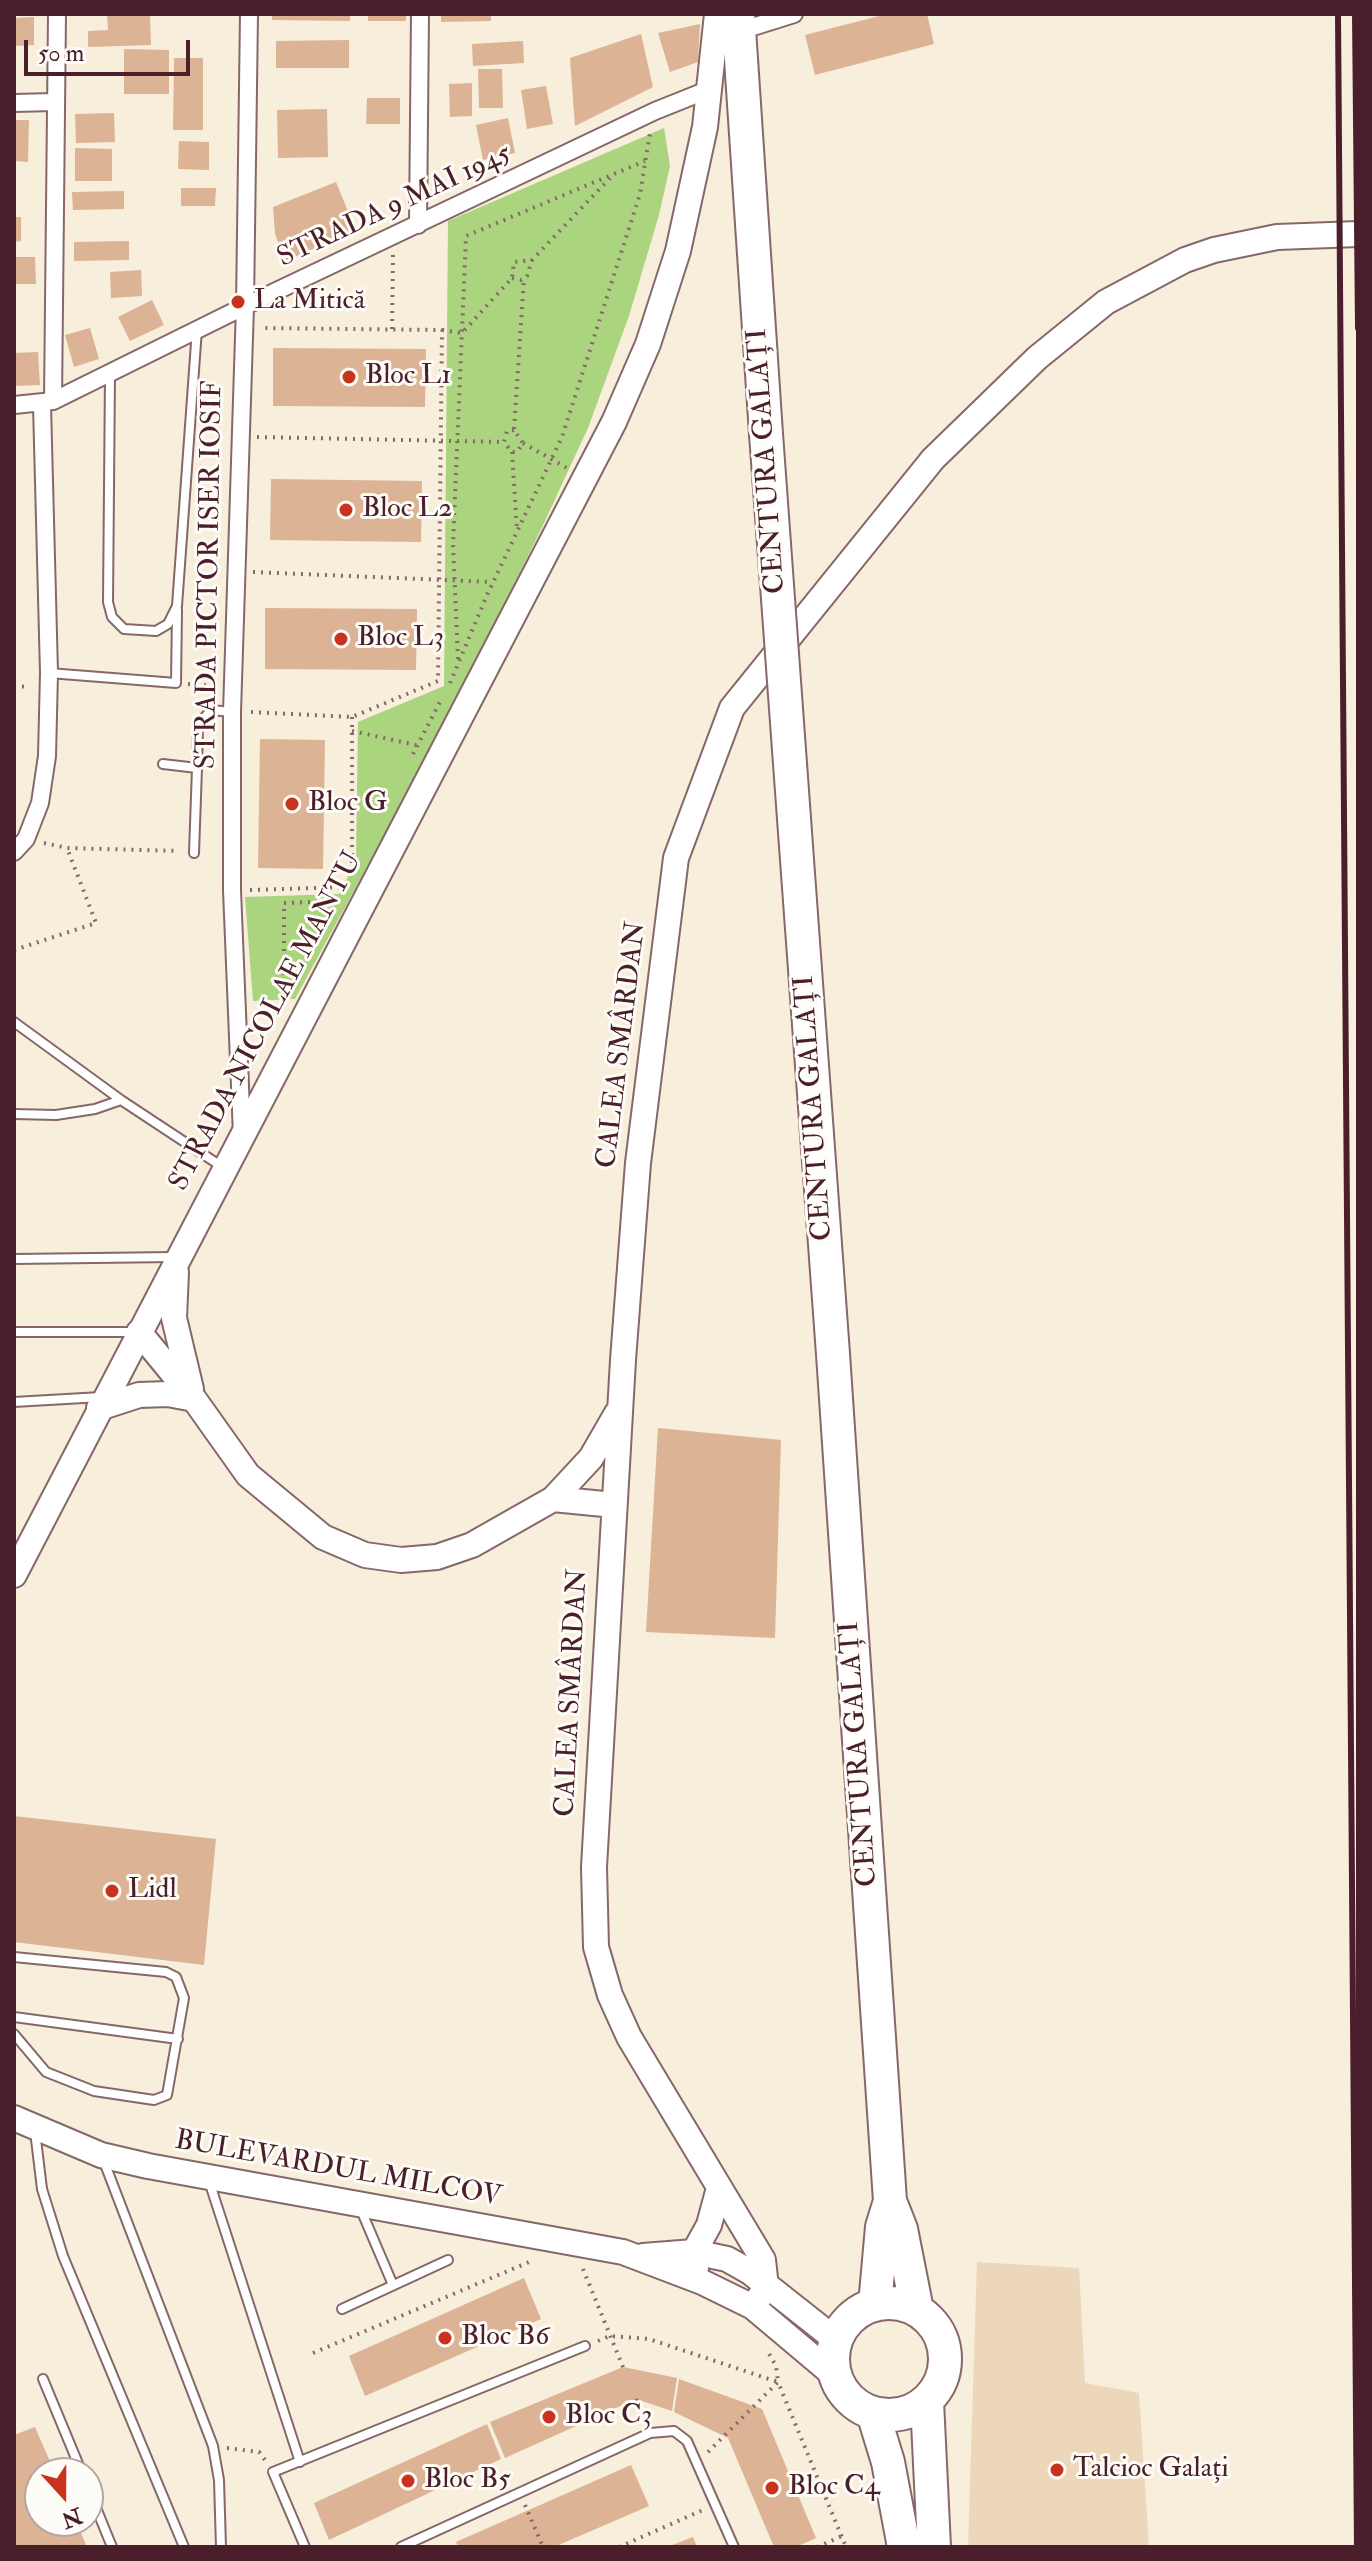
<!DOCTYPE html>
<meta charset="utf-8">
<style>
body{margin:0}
#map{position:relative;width:1372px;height:2561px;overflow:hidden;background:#f7eedc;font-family:"IM FELL Double Pica",serif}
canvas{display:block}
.frame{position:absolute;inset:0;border:16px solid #4a1f2b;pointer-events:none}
.north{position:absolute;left:24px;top:2457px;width:80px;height:80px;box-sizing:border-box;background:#fdfcf7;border:2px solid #b5a4a5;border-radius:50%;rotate:159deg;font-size:22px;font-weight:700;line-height:32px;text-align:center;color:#4a1f2b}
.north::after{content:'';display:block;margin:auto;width:28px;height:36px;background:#c8321e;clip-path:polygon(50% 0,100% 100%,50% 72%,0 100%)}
.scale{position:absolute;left:24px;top:40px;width:166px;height:36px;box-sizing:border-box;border:4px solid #4a1f2b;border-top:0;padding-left:10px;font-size:24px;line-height:28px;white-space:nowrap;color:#4a1f2b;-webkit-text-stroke:6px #fdfcf7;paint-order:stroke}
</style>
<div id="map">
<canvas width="1372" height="2561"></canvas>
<div class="frame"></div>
<div class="north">N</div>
<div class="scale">50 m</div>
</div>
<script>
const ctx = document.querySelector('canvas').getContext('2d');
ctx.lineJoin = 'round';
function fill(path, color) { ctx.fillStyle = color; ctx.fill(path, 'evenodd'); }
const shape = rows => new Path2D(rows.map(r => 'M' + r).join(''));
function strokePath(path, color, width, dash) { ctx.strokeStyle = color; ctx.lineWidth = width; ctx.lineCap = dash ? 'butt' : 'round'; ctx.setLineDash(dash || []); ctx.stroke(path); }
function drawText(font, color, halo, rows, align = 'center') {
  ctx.font = font + ' "IM FELL Double Pica",serif'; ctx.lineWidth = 6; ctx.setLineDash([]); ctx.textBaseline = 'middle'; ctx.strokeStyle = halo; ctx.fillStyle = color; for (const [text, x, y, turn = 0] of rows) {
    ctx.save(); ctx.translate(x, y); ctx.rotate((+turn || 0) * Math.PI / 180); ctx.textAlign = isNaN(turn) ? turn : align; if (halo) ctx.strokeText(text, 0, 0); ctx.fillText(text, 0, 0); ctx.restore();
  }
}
fill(shape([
 [977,2262,1079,2268,1085,2383,1139,2393,1149,2547,968,2547]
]), '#edd7bb');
fill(shape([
 [664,128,670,166,659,215,629,316,588,428,545,521,459,698,295,999,253,1001,245,897,339,894,356,861,358,722,444,686,448,221]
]), '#abd47f');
fill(shape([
 [107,14,150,14,151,45,88,47,88,31,108,30],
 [272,14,350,14,350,21,272,20],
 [368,14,406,14,406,21,368,21],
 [441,14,491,14,491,21,441,22],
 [887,14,927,14,934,44,815,75,805,35],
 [34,17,34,45,14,46,14,18],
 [700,24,698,62,670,72,658,33],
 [641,34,653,87,575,126,570,58],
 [349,40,349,68,276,68,276,41],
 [523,41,524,63,473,66,472,44],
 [124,49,169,50,169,94,124,94],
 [174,58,203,58,203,130,173,130],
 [478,69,502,69,503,108,479,108],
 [472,83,472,116,450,117,449,84],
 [546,86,553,124,527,129,521,90],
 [367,98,400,98,400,124,366,124],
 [327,109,328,157,278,158,277,110],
 [114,113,115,142,76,143,75,114],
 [508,118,515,153,483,160,476,125],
 [14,120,29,120,28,162,14,161],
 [179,141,209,142,209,170,178,169],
 [75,148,112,149,112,181,75,181],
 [336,182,356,231,285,261,275,234,273,207],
 [181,188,216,188,215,206,181,206],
 [124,191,124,209,73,210,72,192],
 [14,217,21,217,21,241,14,242],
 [129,241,129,260,74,261,74,242],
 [14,257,35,257,36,284,14,284],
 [141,270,142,296,111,298,110,272],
 [152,300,164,325,130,341,118,317],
 [90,328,99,359,74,367,65,335],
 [273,348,426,349,425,407,273,406],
 [38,352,40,385,14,386,14,353],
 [271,479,422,481,421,542,270,540],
 [265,608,417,609,416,670,265,669],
 [260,739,325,740,323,869,258,868],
 [658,1428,781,1440,775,1638,646,1632],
 [14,1816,216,1839,204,1965,14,1942],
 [524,2278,541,2319,365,2396,349,2356],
 [623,2367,677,2378,672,2411,636,2399,505,2458,490,2422],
 [679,2379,762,2409,816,2538,796,2547,774,2547,728,2438,674,2412],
 [487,2424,501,2459,329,2540,314,2503],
 [35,2427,55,2473,40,2473,40,2521,76,2521,87,2547,14,2547,14,2435],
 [631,2465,649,2506,554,2547,458,2547,456,2542],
 [693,2537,697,2547,667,2547]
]), '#dcb394');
const lane = shape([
 [110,374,108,602,112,617,124,629,156,631,168,624,177,606,197,329],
 [49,673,176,683,177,610],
 [163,764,197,768,198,725,211,710,232,712],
 [194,853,197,768],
 [14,1022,121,1100,224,1168],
 [14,1114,56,1115,95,1109,121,1100],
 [14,1259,174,1257],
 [14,1332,137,1332],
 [14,1402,101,1397],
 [14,1957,166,1972,176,1977,184,1998,167,2095,154,2100,94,2091,46,2072,14,2034],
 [14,2017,178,2039],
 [35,2131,42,2189,63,2256,184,2547],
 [103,2159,213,2446,219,2480,221,2547],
 [209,2181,300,2462],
 [361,2210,393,2285],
 [342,2309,448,2260],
 [43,2379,82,2473],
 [88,2488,112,2547],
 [305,2547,273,2472,585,2346],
 [401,2547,650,2433,674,2431,687,2441,734,2547]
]);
const street = shape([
 [740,31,794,14],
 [14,103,54,102],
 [418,225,420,14],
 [53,401,57,14],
 [14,405,53,401,245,306,655,111,710,89],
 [14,852,26,839,40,803,47,756,49,673,42,405],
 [242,1135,232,890,232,712,245,306,249,14]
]);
const secondary = shape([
 [176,1272,174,1318,191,1389],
 [139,1332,194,1399,248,1475,323,1537,365,1555,401,1560,437,1557,472,1545,553,1499,591,1458,617,1413],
 [99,1408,139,1395,168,1394,194,1399],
 [553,1499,614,1505],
 [14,1575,614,422,648,344,678,251,705,127,717,14],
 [14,2118,101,2155,148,2166,623,2252,702,2282,753,2307,835,2376],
 [643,2256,694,2252,727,2259,750,2272,836,2340],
 [696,2268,694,2252,709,2225,719,2188],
 [753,2307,766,2287,763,2260,629,2037,610,1995,596,1947,594,1867,623,1360,638,1163,676,858,732,708,933,459,1037,358,1106,302,1185,260,1214,250,1277,237,1358,234]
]);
const highway = shape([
 [738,14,766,434],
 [833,1354,890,2201,901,2229,917,2310],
 '833 2359a56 56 0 1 1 112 0a56 56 0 1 1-112 0Z',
 [875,2305,882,2227,890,2201],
 [927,2401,934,2547],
 [873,2413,888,2462,904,2547]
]);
strokePath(lane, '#876769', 12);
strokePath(street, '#876769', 20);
strokePath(secondary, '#876769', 28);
strokePath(highway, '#876769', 36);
strokePath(shape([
 [512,278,521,280,527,276,532,260],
 [392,329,393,255],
 [442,330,462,333,512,278,514,262,532,260,612,176],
 [514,430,507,431,504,442,512,452,517,452,523,443,514,430,524,278],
 [257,437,504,442],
 [523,443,567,468],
 [512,452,517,530],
 [253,572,492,582],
 [458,659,453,544,466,236,645,161],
 [450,683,487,595,562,437,640,194,650,133],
 [188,684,215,686],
 [14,686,30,687],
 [251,712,352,717,438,681,442,330,260,328],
 [352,717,352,874],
 [352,731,416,745],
 [413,754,442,698],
 [44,843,67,848,179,851],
 [250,890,345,887],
 [14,950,96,923,67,848],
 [284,983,284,903,340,901],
 [583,2269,623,2367],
 [598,2341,610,2336,649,2339,778,2382,776,2366,767,2350],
 [313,2353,534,2260],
 [636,2399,644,2420],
 [227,2448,259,2452,265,2460],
 [708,2452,778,2382,846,2547],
 [525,2505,543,2547],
 [619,2547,703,2510],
 [817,2547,842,2536]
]), '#876769', 4, [2, 6]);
strokePath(lane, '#fff', 8);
strokePath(street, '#fff', 16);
strokePath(secondary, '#fff', 24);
strokePath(highway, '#fff', 32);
strokePath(shape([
 [1338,14,1357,2547],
 [1355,14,1358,328]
]), '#4a1f2b', 6);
const highwayBridge = shape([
 [766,434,833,1354]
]);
strokePath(highwayBridge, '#876769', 36, []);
strokePath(highwayBridge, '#fff', 32);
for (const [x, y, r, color] of [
 [238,302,8,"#c8321e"],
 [349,377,8,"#c8321e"],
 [346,510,8,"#c8321e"],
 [341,639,8,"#c8321e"],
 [292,804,8,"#c8321e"],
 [112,1891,8,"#c8321e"],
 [445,2338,8,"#c8321e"],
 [549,2417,8,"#c8321e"],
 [1057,2470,8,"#c8321e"],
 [408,2481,8,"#c8321e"],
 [772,2488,8,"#c8321e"]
]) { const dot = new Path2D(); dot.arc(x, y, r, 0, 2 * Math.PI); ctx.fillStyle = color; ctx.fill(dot); strokePath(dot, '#fdfcf7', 3); }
drawText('28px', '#4a1f2b', '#fdfcf7', [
 ["STRADA 9 MAI 1945",395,207,-25],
 ["CENTURA GALAȚI",768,461,-94],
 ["STRADA PICTOR ISER IOSIF",211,575,-89],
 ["STRADA NICOLAE MANTU",267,1022,-62],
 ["CALEA SMÂRDAN",623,1045,-83],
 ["CENTURA GALAȚI",815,1108,-94],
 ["CALEA SMÂRDAN",573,1693,-87],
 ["CENTURA GALAȚI",860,1754,-94],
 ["BULEVARDUL MILCOV",338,2170,10]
]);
drawText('28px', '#4a1f2b', '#fdfcf7', [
 ["La Mitică",254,302],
 ["Bloc L1",365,377],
 ["Bloc L2",362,510],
 ["Bloc L3",357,639],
 ["Bloc G",308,804],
 ["Lidl",128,1891],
 ["Bloc B6",461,2338],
 ["Bloc C3",565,2417],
 ["Talcioc Galați",1073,2470],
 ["Bloc B5",424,2481],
 ["Bloc C4",788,2488]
], 'left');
</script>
